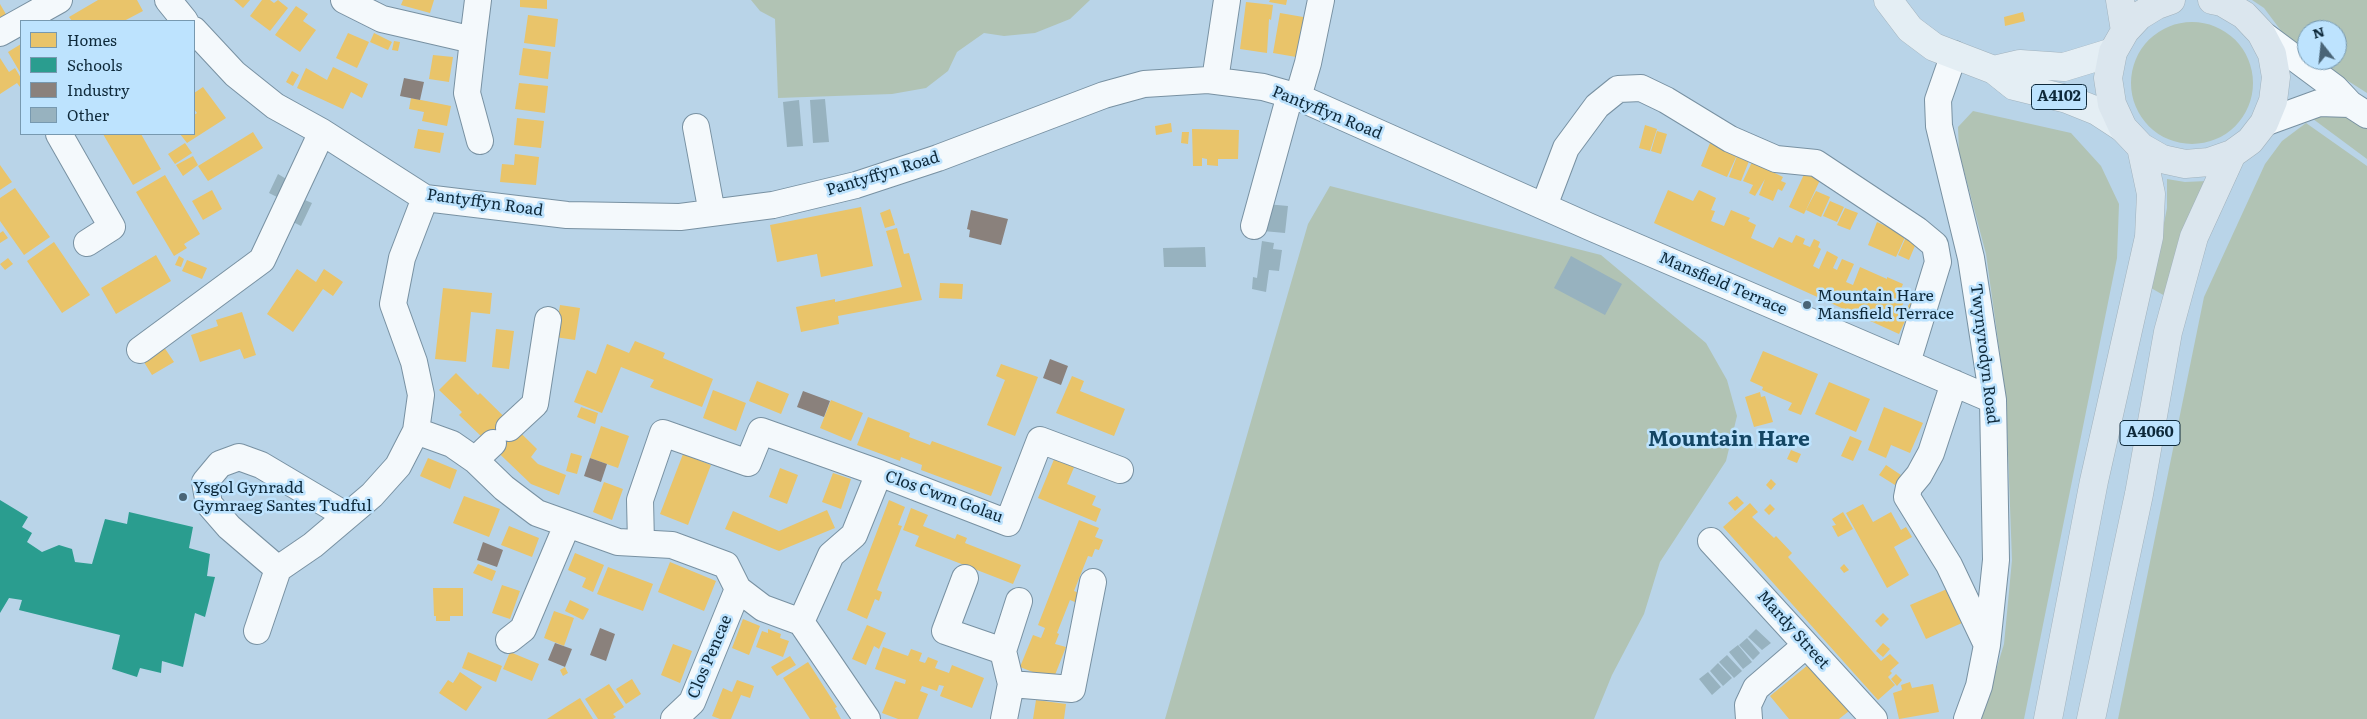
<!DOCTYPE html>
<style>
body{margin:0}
#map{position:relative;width:2367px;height:719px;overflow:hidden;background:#b9d4e8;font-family:Literata,serif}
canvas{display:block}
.legend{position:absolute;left:20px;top:20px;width:175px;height:115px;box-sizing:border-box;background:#bde3fe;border:1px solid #7799b0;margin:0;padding:6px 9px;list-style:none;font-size:15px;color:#0e293a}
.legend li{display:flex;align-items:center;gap:10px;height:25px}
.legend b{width:25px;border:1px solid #7799b0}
.north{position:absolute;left:2297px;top:20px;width:50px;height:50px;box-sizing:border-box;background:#bde3fe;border:1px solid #7799b0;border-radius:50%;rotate:344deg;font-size:14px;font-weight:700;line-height:20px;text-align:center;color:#0e293a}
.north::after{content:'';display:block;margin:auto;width:18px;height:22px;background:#4a6577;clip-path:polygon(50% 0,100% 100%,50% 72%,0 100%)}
</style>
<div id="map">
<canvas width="2367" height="719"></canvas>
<ul class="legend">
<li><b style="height:14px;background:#e9c46a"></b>Homes</li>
<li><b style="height:14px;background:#2a9d8f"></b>Schools</li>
<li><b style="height:14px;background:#8a817c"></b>Industry</li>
<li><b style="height:14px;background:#97b2bf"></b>Other</li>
</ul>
<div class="north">N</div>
</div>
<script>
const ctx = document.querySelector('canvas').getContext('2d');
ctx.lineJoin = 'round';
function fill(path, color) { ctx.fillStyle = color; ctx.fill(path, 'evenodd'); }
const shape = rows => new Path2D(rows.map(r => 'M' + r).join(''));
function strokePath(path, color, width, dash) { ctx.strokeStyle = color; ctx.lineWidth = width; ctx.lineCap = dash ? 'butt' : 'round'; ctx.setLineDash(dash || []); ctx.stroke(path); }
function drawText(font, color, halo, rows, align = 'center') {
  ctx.font = font + ' Literata,serif'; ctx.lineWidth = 5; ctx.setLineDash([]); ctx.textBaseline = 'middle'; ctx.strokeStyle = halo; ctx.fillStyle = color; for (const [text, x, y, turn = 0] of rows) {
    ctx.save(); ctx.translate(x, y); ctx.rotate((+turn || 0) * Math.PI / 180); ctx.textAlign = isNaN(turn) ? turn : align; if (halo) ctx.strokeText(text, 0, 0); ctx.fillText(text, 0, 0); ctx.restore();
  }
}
fill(shape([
 [751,0,1090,0,1070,19,1035,33,1004,36,984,33,957,52,948,71,926,88,892,94,778,98,775,19,760,11],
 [2252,0,2367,0,2367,93,2315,60,2337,60,2337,30,2307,30,2307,54,2288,40,2264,8],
 '2131 83a61 61 0 1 1 122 0a61 61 0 1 1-122 0Z',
 [1973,111,2071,133,2101,166,2119,204,2117,258,2024,719,1981,719,2004,644,2012,560,2006,398,1986,254,1959,152,1958,127],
 [2323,113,2351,117,2367,128,2367,159,2309,116],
 [2306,123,2367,166,2367,719,2118,719,2204,297,2265,164,2282,141],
 [2167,179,2185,182,2207,181,2165,296,2151,288,2167,208],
 [1330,186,1601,255,1706,343,1727,380,1737,416,1726,461,1660,562,1644,614,1612,675,1594,719,1165,719,1308,224]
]), '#b1c3b4');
fill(shape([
 [98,0,137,0,143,11,124,21,72,21,69,17],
 [234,0,250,0,243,8],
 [262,0,270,0,274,3,278,0,288,8,270,31,250,16],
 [403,0,434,0,430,13,401,5],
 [520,0,547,0,547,9,520,7],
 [1270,0,1287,0,1286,5,1269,2],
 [1246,2,1273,5,1271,20,1269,19,1267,53,1240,49],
 [0,4,7,16,0,21],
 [296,6,308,14,303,21,316,30,300,52,275,35],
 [2023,12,2025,21,2005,26,2004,17],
 [1280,13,1309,18,1302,58,1273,53],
 [528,15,558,19,555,47,524,43],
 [348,33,369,42,357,68,336,58],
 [374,33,392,42,388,50,370,42],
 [394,41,400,42,398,51,392,50],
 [21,44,21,74,8,52],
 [523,48,551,52,548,79,519,75],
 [433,55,453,57,449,82,429,79],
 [0,58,9,72,15,68,21,78,21,86,20,87,17,83,0,94],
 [333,67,368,84,362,98,351,92,343,109,297,88,306,68,327,80],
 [292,71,299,75,293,86,286,82],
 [519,83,548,86,545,113,515,109],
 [203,87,226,118,187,143,180,134,194,134,194,115,197,113,194,109,194,93],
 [411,98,451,106,447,126,422,121,424,112,409,109],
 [517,118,544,121,541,148,514,145],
 [1171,123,1172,132,1156,135,1155,126],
 [1645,125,1657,129,1650,151,1639,148],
 [418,129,444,133,440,153,414,148],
 [1192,129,1239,130,1238,159,1218,159,1218,166,1207,165,1207,159,1202,158,1202,166,1193,166],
 [1657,131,1667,134,1661,154,1651,151],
 [253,132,263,148,208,181,198,166],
 [1182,132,1189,132,1188,144,1181,143],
 [103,134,141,134,161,169,133,185],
 [185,143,192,153,175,164,168,154],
 [1710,143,1737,155,1727,177,1701,166],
 [515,154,539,157,536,185,500,182,502,164,514,165],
 [193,156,198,165,183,176,176,165],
 [1737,156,1749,161,1741,181,1729,177],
 [1752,162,1783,177,1781,181,1786,183,1782,191,1778,189,1773,201,1759,195,1765,179,1755,196,1749,193,1753,185,1743,181],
 [0,165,12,182,0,190],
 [1806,170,1821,178,1804,214,1789,207],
 [165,175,200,234,184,244,187,248,174,256,136,192],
 [15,188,50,237,24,255,0,221,0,198],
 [212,190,222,209,203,220,192,201],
 [1668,190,1693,201,1699,190,1716,198,1711,210,1715,211,1711,221,1724,226,1731,210,1750,218,1748,221,1756,225,1751,238,1773,248,1779,237,1792,243,1796,235,1805,239,1803,244,1810,247,1814,239,1820,242,1818,247,1821,249,1813,266,1819,269,1827,251,1838,257,1833,268,1837,270,1842,259,1854,264,1846,282,1853,285,1860,267,1887,279,1887,277,1903,284,1899,294,1906,297,1902,306,1907,308,1912,299,1915,300,1916,324,1906,319,1899,334,1654,223],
 [1816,191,1830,197,1821,217,1806,210],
 [1830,201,1844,207,1837,222,1823,216],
 [861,207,873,266,821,277,817,254,777,262,770,225],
 [1845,208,1858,213,1850,230,1837,225],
 [890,209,895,225,885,228,880,213],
 [1877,222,1906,235,1896,257,1868,245],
 [897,228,904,254,909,253,922,300,838,316,839,324,801,332,796,307,835,299,835,302,902,287,886,231],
 [3,231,8,238,0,243,0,233],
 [1906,237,1917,241,1909,260,1898,255],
 [54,242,90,295,62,313,27,261],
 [156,255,171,281,116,314,101,288],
 [179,256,184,259,181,267,175,265],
 [8,258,13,264,5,270,0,264],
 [187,260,207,268,202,279,182,271],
 [297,269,316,282,324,269,343,282,333,296,323,289,293,332,267,314],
 [940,283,963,284,962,299,939,298],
 [443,288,492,293,490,314,471,312,466,362,435,359],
 [560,305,580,308,575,340,555,337],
 [242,312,256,355,244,359,240,349,200,362,191,335,218,326,216,320],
 [496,329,514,331,509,369,492,367],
 [160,341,174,362,152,375,139,354],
 [635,341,665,353,663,358,713,379,702,407,650,387,654,380,621,367,602,413,574,402,587,370,596,374,607,344,629,353],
 [1763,351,1818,374,1801,415,1788,410,1792,403,1762,390,1763,387,1750,381],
 [1001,364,1038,377,1015,436,987,425,1005,380,996,376],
 [456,373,478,395,480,393,537,449,531,457,538,464,566,475,559,495,531,484,459,415,462,412,439,390],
 [1072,376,1084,381,1080,391,1125,409,1114,436,1056,413],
 [757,381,789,394,781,414,749,401],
 [1829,382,1870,399,1856,432,1815,414],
 [713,390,746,403,736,431,703,418],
 [1760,392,1761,397,1765,396,1773,422,1754,427,1745,397],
 [831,400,863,413,851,441,820,428],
 [581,407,598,413,595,424,577,417],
 [1884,407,1923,423,1910,453,1891,445,1886,458,1868,450],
 [868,417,910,433,909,437,930,445,932,441,1002,467,991,496,921,470,922,465,901,457,900,461,857,445],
 [601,426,629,436,618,468,590,458],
 [1850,436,1862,441,1853,461,1841,456],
 [1791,450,1801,454,1797,463,1787,459],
 [571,453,582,456,577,474,566,471],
 [683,454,711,465,688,525,660,514],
 [1055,457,1075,465,1067,484,1096,496,1092,505,1101,509,1096,522,1038,498],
 [428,458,457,470,450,489,420,476],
 [1886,465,1901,475,1895,485,1879,475],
 [780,468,798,475,787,504,769,497],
 [833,473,851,479,841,509,822,502],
 [1771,479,1776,484,1771,490,1766,485],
 [604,482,623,489,612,520,593,512],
 [464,496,500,509,489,537,453,523],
 [1737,496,1744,503,1735,511,1728,503],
 [889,500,905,507,898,525,902,526,877,590,882,592,879,601,875,599,867,619,847,610],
 [1750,503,1758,512,1752,517,1774,538,1776,536,1792,553,1788,557,1881,661,1890,654,1899,663,1890,671,1892,673,1888,677,1895,685,1878,700,1723,527],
 [1770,504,1775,509,1769,515,1764,510],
 [1863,504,1873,522,1891,512,1901,530,1906,527,1912,537,1894,547,1909,575,1887,588,1846,513],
 [911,508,928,515,923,526,955,539,957,534,967,538,965,543,1021,565,1013,584,915,546,919,536,903,530],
 [827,510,835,528,779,551,725,529,733,511,779,531],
 [1843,512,1853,529,1838,537,1832,526,1836,525,1832,519],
 [1079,520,1099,528,1095,537,1103,540,1099,550,1095,549,1092,557,1088,556,1074,591,1079,593,1075,602,1070,600,1057,633,1059,634,1055,644,1066,647,1053,680,1020,667,1033,635,1041,638,1045,628,1038,625],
 [509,526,539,538,532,557,501,545],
 [575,553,604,565,593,592,582,587,586,578,568,570],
 [670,562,716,581,704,611,658,592],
 [478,564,496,571,492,581,473,573],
 [1844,564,1849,570,1844,573,1840,568],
 [608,567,653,584,643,611,597,594],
 [502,585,520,591,510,619,492,613],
 [433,588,463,588,463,616,450,616,450,621,436,621,436,616,434,616],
 [1947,589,1962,623,1926,639,1910,605],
 [570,600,589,609,583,620,565,611],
 [554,611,574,618,564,646,544,638],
 [1883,613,1889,619,1881,627,1875,621],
 [743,619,760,626,749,655,732,648],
 [867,625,886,633,879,649,874,646,866,665,852,659],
 [768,629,781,634,780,638,789,641,783,657,756,647,762,631,768,633],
 [1883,643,1890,649,1883,657,1876,651],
 [673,644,692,651,680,683,661,675],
 [883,647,908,656,911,649,922,653,919,661,925,663,928,657,938,661,935,668,949,673,952,665,984,678,972,708,940,696,944,686,939,685,937,691,922,686,920,691,928,694,918,719,898,719,882,713,895,681,905,684,906,680,875,669],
 [468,652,502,666,496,682,462,668],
 [510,652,539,664,532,681,503,669],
 [790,656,796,665,777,676,771,667],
 [808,662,837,707,835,708,841,719,810,719,783,678],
 [1808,665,1849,711,1839,719,1789,719,1770,696],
 [565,667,568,673,563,676,560,670],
 [460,672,482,687,466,711,439,693,448,680,453,683],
 [1896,674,1902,680,1897,686,1891,679],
 [632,679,641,694,626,704,616,689],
 [737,680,754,686,750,698,741,695,731,719,720,719,712,716,723,688,732,692],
 [1910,682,1912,688,1933,684,1939,712,1899,719,1893,693,1902,690,1901,685],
 [609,684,624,707,613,714,616,717,613,719,598,719,585,699],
 [580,698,593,719,547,719,564,708],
 [1036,700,1066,704,1064,719,1033,719]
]), '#e9c46a');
fill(shape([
 [0,500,28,517,22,527,32,533,27,542,42,552,59,545,72,549,75,562,92,564,105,519,127,524,129,512,193,527,189,548,210,554,207,576,215,577,205,617,195,613,183,667,162,661,161,673,140,668,137,677,112,669,120,635,19,610,22,600,9,598,0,613]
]), '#2a9d8f');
fill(shape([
 [404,78,424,82,420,100,400,96],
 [971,210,1008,219,1001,245,969,237,970,230,967,229],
 [1050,359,1068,366,1061,385,1043,378],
 [803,391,830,401,824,417,797,407],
 [590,458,607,464,601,482,584,476],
 [483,542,503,550,497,567,477,560],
 [600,628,615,634,606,661,590,655],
 [555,643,572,649,565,667,548,660]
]), '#8a817c');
fill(shape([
 [825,99,829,142,813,143,810,100],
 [799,100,803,146,787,147,783,102],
 [278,174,288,180,279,198,269,193],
 [300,198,312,203,301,226,289,220],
 [1266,204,1288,206,1285,233,1263,231],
 [1262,241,1274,243,1273,249,1282,250,1279,271,1269,270,1266,292,1252,289,1253,277,1257,278],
 [1205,247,1206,267,1164,267,1163,248],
 [1571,256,1622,284,1605,315,1554,288],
 [1756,629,1771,643,1762,650,1748,637],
 [1747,638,1760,653,1753,660,1739,645],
 [1738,645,1752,662,1743,669,1729,652],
 [1727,655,1742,671,1734,678,1719,662],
 [1718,663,1732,678,1723,686,1710,671],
 [1708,672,1721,687,1712,695,1699,679]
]), '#97b2bf');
const minor = shape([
 [168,0,185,21],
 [344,0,382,19,473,40,478,0],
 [194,30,235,74,275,106,322,132,425,198,567,215,680,217,773,205,856,185,938,158,1104,95,1144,84,1208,80,1263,87,1298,97,1590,227,1993,400],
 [0,33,59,0],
 [2261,33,2335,88,2350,104,2367,115],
 [473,40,467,93,480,141],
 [1954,54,1938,100,1939,126,1971,258,1993,400,1996,560,1987,645,1979,686,1967,719],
 [1215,80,1227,0],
 [1298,97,1308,63,1321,0],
 [2264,123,2319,103,2350,104],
 [696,127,712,213],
 [59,134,112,227,87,243],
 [425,198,402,258,393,304,414,362,421,395,416,431,452,444,475,460,504,488,537,513,618,542,672,545,726,565,738,589,763,608,801,622],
 [1544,206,1566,148,1597,106,1618,89,1641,88,1666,100,1730,139,1776,159,1816,163,1917,230,1935,245,1938,262,1907,363],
 [1254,226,1290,95],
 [140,350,262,260,322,132],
 [1954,383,1931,453,1919,475,1909,487,1907,497,1949,565,1987,645],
 [509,428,535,404,548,320],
 [475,460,493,443],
 [347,516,261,465,239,457,220,464,205,482,209,504,229,527,278,569,313,545,372,495,398,466,416,431],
 [1711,541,1874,719],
 [641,543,640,500,663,433,748,463,761,431,879,473],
 [965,578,945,631,1003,651,1011,684,1004,719],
 [801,622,831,555,854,535,879,473,1008,523,1040,440,1120,470],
 [801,622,867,719],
 [257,631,278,569],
 [509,640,523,629,567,525],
 [1003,651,1019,601],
 [1011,684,1072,689,1093,582],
 [674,719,692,702,738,589],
 [1749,719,1748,705,1756,688,1806,645]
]);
const major = shape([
 [1888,0,1910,29,1934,47,1994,70,2014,86,2067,99,2097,111,2123,128],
 [1994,70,2020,64,2064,67,2113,52]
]);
const highway = shape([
 [2120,0,2125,31],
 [2171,0,2157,5,2139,16,2125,31,2113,52,2108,78,2112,104,2123,128,2141,147,2162,159,2185,164,2209,162,2232,154,2250,141,2264,123,2273,101,2276,77,2272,54,2261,33,2244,15,2222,2,2212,0],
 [2048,719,2094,481,2149,237,2151,194,2141,147],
 [2091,719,2139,494,2168,332,2194,237,2232,154]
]);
strokePath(minor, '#7891a2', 28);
strokePath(major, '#a1b2bd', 29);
strokePath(highway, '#a1b2bd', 29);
strokePath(minor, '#f4f9fc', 26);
strokePath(major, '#e4eef4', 28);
strokePath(highway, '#dbe6ee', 28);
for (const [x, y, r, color] of [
 [1807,305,5,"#4a6577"],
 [183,497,5,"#4a6577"]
]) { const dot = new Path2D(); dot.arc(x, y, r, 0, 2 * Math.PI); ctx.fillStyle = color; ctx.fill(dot); strokePath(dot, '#bde3fe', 2); }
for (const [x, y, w] of [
 [2059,97,55],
 [2150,433,60]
]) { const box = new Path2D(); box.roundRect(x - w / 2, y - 12.5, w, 25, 4); ctx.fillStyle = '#bde3fe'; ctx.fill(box); strokePath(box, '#0e293a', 1); }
drawText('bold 15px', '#0e293a', null, [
 ["A4102",2059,97],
 ["A4060",2150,433]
]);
drawText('16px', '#0e293a', '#bde3fe', [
 ["Pantyffyn Road",1327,113,22],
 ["Pantyffyn Road",883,174,-17],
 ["Pantyffyn Road",485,203,8],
 ["Mansfield Terrace",1723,284,23],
 ["Twynyrodyn Road",1984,354,83],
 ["Clos Cwm Golau",944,497,20],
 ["Mardy Street",1793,630,48],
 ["Clos Pencae",710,657,-67]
]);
drawText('16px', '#0e293a', '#bde3fe', [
 ["Mountain Hare",1817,296],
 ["Mansfield Terrace",1817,314],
 ["Ysgol Gynradd",193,488],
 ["Gymraeg Santes Tudful",193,506]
], 'left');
drawText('bold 21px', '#144664', '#bde3fe', [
 ["Mountain Hare",1729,440]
]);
</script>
